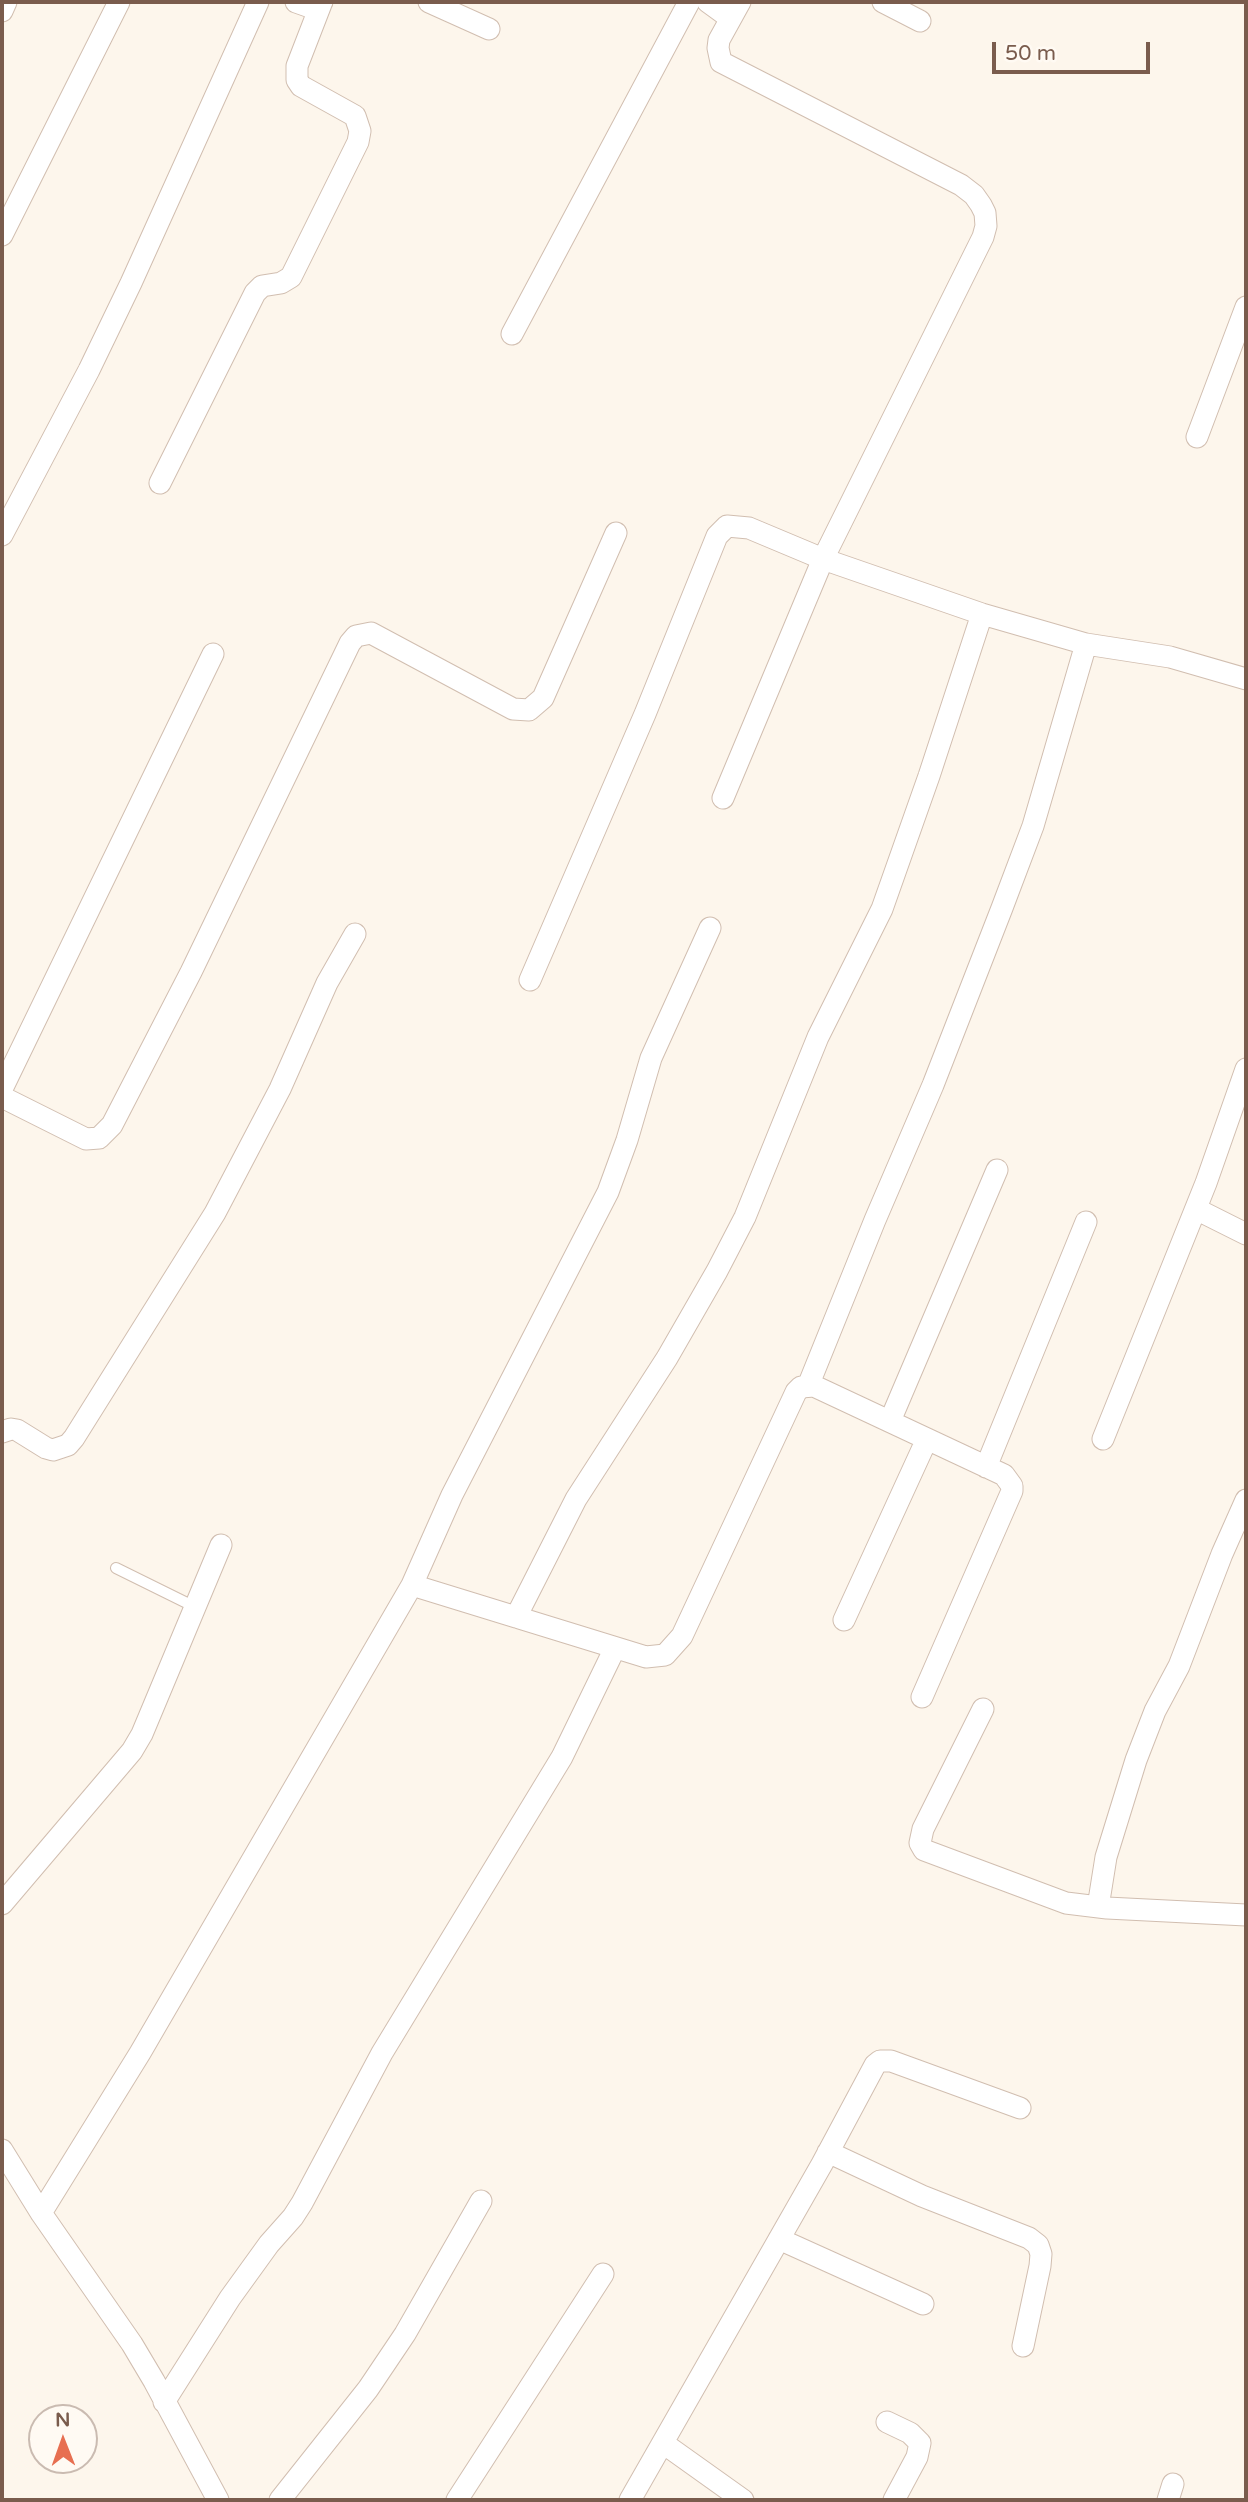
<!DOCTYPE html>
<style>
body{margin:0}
#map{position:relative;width:1248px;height:2502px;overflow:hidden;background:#fdf6ec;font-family:"Varela Round",sans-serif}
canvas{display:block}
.frame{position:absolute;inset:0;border:4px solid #7a5c4d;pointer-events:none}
.north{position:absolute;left:28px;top:2404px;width:70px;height:70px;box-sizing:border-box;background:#fffaf3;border:2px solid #cabbb1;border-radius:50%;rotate:359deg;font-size:19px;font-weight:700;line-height:28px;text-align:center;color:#7a5c4d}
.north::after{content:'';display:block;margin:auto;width:24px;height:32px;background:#e76f51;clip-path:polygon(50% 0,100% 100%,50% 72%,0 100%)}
.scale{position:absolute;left:992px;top:42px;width:158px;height:32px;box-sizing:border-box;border:4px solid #7a5c4d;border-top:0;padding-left:9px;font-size:21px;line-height:24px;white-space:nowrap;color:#7a5c4d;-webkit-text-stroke:5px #fffaf3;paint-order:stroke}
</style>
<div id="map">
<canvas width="1248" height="2502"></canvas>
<div class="frame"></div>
<div class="north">N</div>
<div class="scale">50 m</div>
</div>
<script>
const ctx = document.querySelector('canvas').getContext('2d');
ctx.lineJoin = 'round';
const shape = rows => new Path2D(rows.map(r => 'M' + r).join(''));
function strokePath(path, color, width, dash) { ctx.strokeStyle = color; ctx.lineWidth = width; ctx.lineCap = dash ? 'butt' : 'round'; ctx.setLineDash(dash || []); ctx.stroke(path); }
const service = shape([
 [116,1568,195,1607]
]);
const minor = shape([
 [296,2,313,8,318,7,322,2],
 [429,2,489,29],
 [708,2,730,18],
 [883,2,920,21],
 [2,11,6,2],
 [2,235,119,2],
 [512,334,689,2],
 [1197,437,1246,307],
 [160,483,255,293,262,286,281,283,291,277,358,142,360,131,355,116,301,86,297,80,297,66,321,4],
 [2,535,89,370,131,283,258,2],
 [723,798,823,559,983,237,986,226,985,213,981,205,974,195,961,185,721,62,718,48,719,40,740,2],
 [530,980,645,714,717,536,727,526,749,528,823,559,982,614,1086,644,1170,657,1246,679],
 [2,1089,213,654],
 [2,1097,86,1139,99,1138,112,1125,191,972,350,643,356,636,371,633,513,709,529,710,543,698,616,533],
 [1196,1209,1246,1234],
 [808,1386,875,1220,933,1085,1002,908,1033,826,1086,644],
 [890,1421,997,1170],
 [2,1432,11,1429,17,1430,46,1448,53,1450,68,1445,74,1438,215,1213,280,1089,327,983,355,934],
 [1103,1439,1206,1183,1246,1069],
 [986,1467,1086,1222],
 [412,1585,646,1657,665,1655,682,1636,796,1392,801,1387,814,1386,1004,1475,1012,1486,1012,1491,922,1697],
 [516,1617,576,1499,667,1358,717,1271,745,1217,818,1037,882,909,929,776,982,614],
 [844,1620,927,1439],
 [983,1709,923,1829,920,1843,924,1850,1066,1903,1107,1908,1246,1915],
 [2,1904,132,1751,142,1734,221,1545],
 [1098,1907,1106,1857,1136,1760,1155,1711,1179,1666,1222,1554,1246,1500],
 [2,2150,41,2213,132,2344,154,2381,218,2500],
 [828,2152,922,2196,1029,2238,1038,2245,1041,2254,1040,2266,1023,2346],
 [41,2213,140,2053,412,1585,452,1495,608,1192,627,1140,651,1058,710,928],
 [779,2239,923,2304],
 [164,2402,230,2298,269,2244,293,2217,302,2203,382,2053,562,1757,615,1648],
 [887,2422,910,2433,920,2443,917,2457,894,2500],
 [663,2443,743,2500],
 [280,2500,368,2389,405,2334,481,2201],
 [457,2500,603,2274],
 [630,2500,822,2164,875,2065,880,2061,891,2061,1020,2108],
 [1168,2500,1173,2484]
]);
strokePath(service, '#d1beb0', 12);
strokePath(minor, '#d1beb0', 23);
strokePath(service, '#fff', 10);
strokePath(minor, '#fff', 21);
</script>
